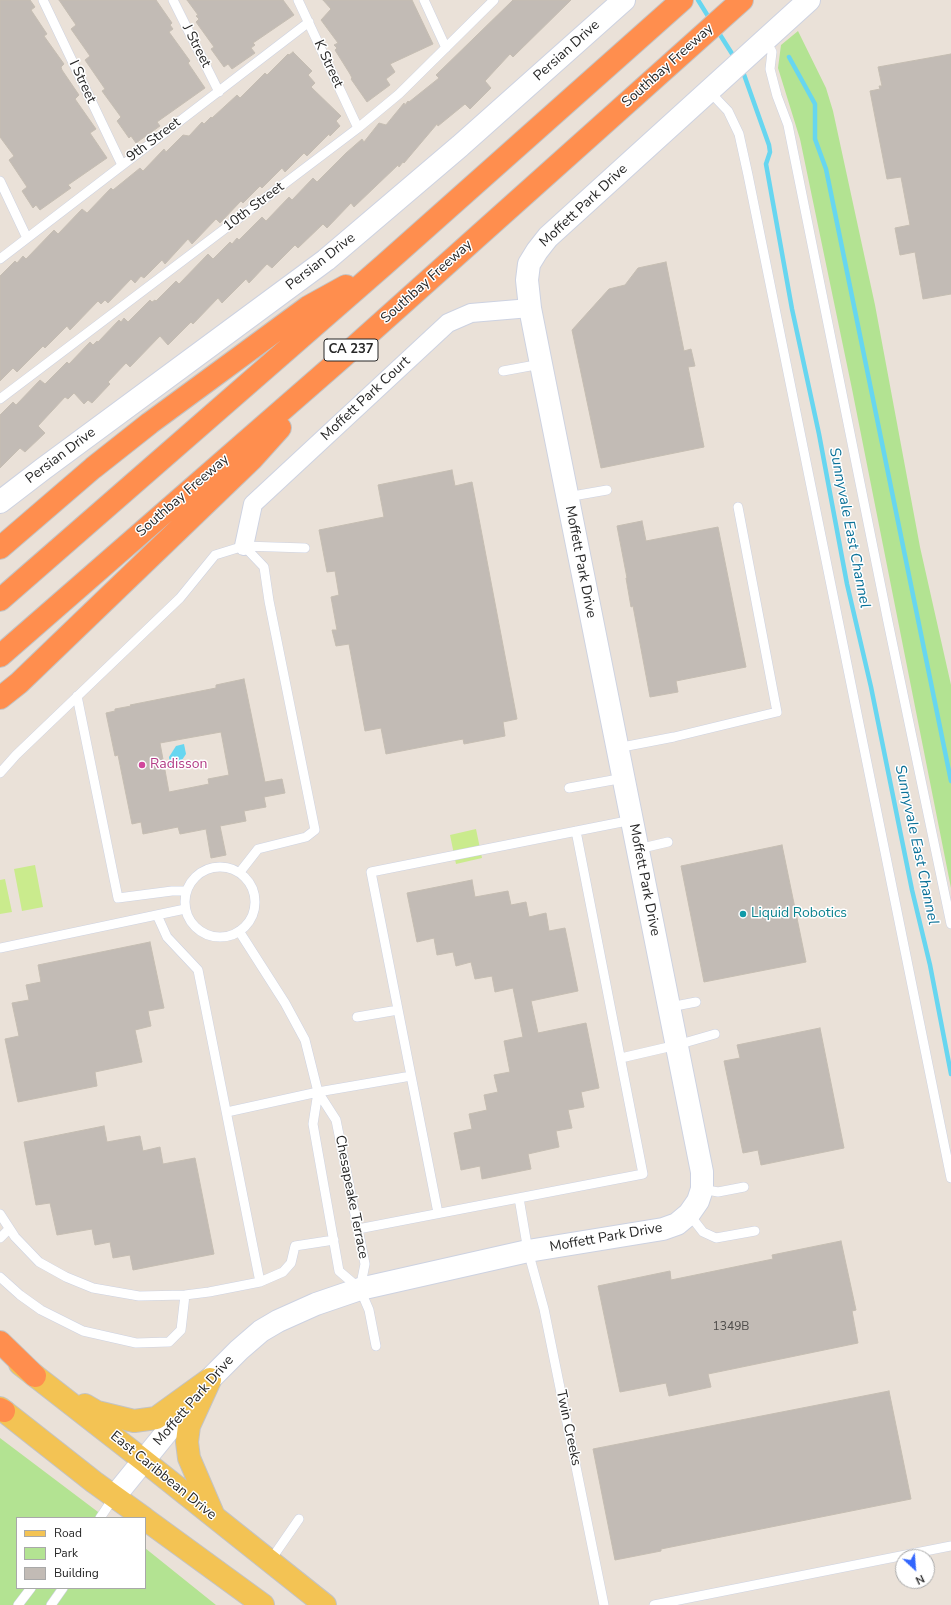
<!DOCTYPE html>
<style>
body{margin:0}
#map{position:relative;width:951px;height:1605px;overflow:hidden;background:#eae1d8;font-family:"Nunito Sans",sans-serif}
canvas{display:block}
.legend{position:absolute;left:16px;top:1517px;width:130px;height:72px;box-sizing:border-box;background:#fff;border:1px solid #a9a9a9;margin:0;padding:5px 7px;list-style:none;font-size:12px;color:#272727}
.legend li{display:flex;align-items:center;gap:8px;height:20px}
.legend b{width:20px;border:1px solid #a9a9a9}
.north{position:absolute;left:895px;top:1549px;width:40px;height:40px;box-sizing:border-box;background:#fff;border:1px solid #a9a9a9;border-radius:50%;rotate:154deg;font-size:11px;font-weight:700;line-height:16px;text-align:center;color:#272727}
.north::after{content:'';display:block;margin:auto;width:14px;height:18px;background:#3266fd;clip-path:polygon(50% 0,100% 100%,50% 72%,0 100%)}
</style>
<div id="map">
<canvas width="951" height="1605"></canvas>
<ul class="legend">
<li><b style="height:5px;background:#f3c354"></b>Road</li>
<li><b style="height:11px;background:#b3e392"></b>Park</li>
<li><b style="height:11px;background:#c2bbb5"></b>Building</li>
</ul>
<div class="north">N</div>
</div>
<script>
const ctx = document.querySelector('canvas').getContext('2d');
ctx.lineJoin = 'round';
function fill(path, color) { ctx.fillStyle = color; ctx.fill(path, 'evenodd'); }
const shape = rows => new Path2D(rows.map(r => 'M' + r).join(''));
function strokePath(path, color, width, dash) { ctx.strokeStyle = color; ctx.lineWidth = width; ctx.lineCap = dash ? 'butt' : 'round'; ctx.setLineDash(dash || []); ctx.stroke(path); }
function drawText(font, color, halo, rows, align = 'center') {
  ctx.font = font + ' "Nunito Sans",sans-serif'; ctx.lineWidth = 3; ctx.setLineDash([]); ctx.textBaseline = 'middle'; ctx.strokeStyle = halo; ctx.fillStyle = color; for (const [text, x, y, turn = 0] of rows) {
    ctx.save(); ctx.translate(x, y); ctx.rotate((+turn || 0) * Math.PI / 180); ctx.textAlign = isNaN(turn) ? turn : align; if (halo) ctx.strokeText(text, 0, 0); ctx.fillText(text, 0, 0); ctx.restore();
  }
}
fill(shape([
 [798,31,826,88,833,111,875,305,920,547,951,685,951,888,852,389,800,139,778,68,781,45],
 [0,1438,106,1518,17,1518,17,1588,145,1588,145,1548,216,1605,0,1605]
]), '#b3e392');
fill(shape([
 [476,829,482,858,456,864,450,835],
 [35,865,43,907,22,911,14,869],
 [5,879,12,912,0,914,0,880]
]), '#caeb8d');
fill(shape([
 [184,744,186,754,180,763,170,765,169,757,176,746]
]), '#67d6f0');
strokePath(shape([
 [698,0,711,21],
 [717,30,736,60],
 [789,57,815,104,815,139,826,169,951,781],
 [742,69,769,145,770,152,766,164,792,309,819,434,847,584,871,687,912,890,930,965,951,1074]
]), '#67d6f0', 4.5);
const building = shape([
 [0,0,30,0,35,7,31,10,47,34,44,36,64,64,61,67,62,70,79,95,75,99,96,129,90,133,107,158,68,185,71,188,40,210,36,205,33,208,22,191,27,187,9,160,14,156,0,137,0,0],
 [59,0,156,0,172,23,170,25,173,29,169,32,190,61,188,63,205,88,157,122,160,126,136,143,131,136,129,138,117,121,121,117,102,91,105,89,85,60,90,56,71,29,76,25,59,0],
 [187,0,283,0,294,15,253,43,255,45,251,48,255,53,232,69,228,64,224,67,211,49,214,47,196,22,199,19,196,16,198,15,187,0],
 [323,0,412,0,433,44,390,64,395,72,386,79,390,85,367,102,351,79,352,78,350,74,335,50,337,48,334,45,338,43,321,20,331,9,323,0],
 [513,0,571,0,513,57,510,54,485,81,491,88,470,109,465,104,438,126,437,124,404,163,403,162,399,167,398,165,354,207,351,203,327,228,323,224,298,248,295,245,272,268,267,264,249,283,246,279,222,303,218,298,193,324,191,322,168,345,160,336,130,367,126,363,108,382,110,384,92,403,88,400,84,404,74,393,68,399,65,397,38,426,45,433,25,452,20,448,0,468,0,415,13,402,16,405,40,380,45,384,67,362,69,364,90,342,93,345,97,341,98,342,119,320,121,322,124,318,128,322,150,300,152,302,155,300,156,301,176,281,179,284,208,254,213,259,230,242,232,244,237,238,239,240,262,217,266,221,289,197,292,200,313,178,317,182,346,153,362,139,364,142,379,123,386,125,404,103,405,105,408,101,409,102,439,78,436,75,513,0],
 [293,52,312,71,308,75,315,83,311,87,341,116,336,121,340,126,330,136,329,134,307,156,304,153,285,172,282,168,262,188,260,186,243,203,241,201,220,223,216,219,192,244,188,239,165,264,162,260,144,278,141,276,135,283,131,279,108,303,105,300,101,304,98,301,70,330,67,326,45,348,43,346,17,372,13,368,0,381,0,276,15,261,17,263,23,256,26,259,54,230,58,234,82,209,87,213,111,188,113,190,140,168,143,171,164,149,166,152,183,135,189,136,202,122,204,124,211,117,212,118,237,95,240,98,265,73,267,75,288,54,289,55,293,52],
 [951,54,951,294,923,299,915,252,900,255,895,228,910,225,901,177,887,179,870,91,880,89,879,86,882,86,878,67,951,54],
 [666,262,684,351,691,349,695,366,688,367,704,447,601,468,572,330,609,289,625,285,638,268,666,262],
 [452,470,455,486,472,482,517,719,503,722,505,736,464,744,463,739,386,754,381,728,365,731,349,644,336,646,332,630,337,630,331,597,339,595,335,571,327,572,319,530,384,517,378,485,452,470],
 [642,521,646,541,718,527,746,667,676,681,678,692,650,697,633,606,631,607,626,578,627,578,617,526,642,521],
 [244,679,265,782,282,779,285,793,264,797,266,807,244,811,246,821,220,826,226,855,211,858,206,829,180,834,178,827,143,834,141,822,132,824,118,755,115,756,106,713,115,711,115,709,131,706,130,705,216,688,216,685,244,679],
 [221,732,229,775,208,779,209,784,169,792,160,743,221,732],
 [782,845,806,962,704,982,681,866,782,845],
 [472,880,475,897,508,891,511,905,526,902,529,917,546,913,549,931,565,928,578,991,531,1001,538,1033,586,1023,599,1088,581,1092,584,1107,568,1110,572,1128,556,1131,559,1147,528,1154,531,1169,482,1179,480,1166,461,1170,454,1133,472,1129,469,1114,487,1110,484,1095,498,1092,494,1075,510,1072,504,1041,523,1037,513,988,495,992,492,976,475,979,471,962,456,966,453,952,437,955,434,938,417,942,407,893,472,880],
 [150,942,164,1008,148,1011,151,1026,135,1030,142,1062,95,1072,97,1086,18,1102,5,1039,19,1036,12,1003,29,1000,26,985,41,982,38,965,150,942],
 [820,1028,844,1148,761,1165,758,1150,743,1153,724,1061,740,1058,737,1045,820,1028],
 [104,1126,107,1142,140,1136,143,1151,160,1147,163,1164,195,1158,214,1254,133,1270,130,1255,113,1258,110,1242,95,1245,92,1229,57,1235,50,1203,36,1205,24,1142,104,1126],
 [841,1241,856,1310,852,1311,858,1343,708,1374,711,1387,669,1396,666,1383,620,1392,598,1286,670,1271,671,1280,773,1259,772,1255,841,1241],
 [889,1391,911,1499,661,1549,661,1551,615,1560,593,1449,889,1391]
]);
fill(building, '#c2bbb5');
strokePath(building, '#c5bdb2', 1);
const lane = shape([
 [43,0,122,165],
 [173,0,219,92],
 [298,0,358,128],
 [424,0,446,48],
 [765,39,772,52,770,69,777,96,788,125,888,622,951,924],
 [709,91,728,111,739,134,748,175,951,1178],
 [0,181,27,238],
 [0,259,309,22],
 [503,371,541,364],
 [0,399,358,128,399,94,494,0],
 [567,497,607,490],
 [77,696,118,898,172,891,186,891],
 [617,748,674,737,777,712,738,507],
 [0,773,16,755,180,598,215,555,244,546,305,548],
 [569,788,624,778],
 [638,849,668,842],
 '185 902a35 35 0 1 1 70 0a35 35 0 1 1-70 0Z',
 [240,872,258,849,306,837,315,830,269,601,264,567,244,546],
 [157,915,167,937,198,970,260,1282],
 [239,931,285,1003,305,1040,318,1092,336,1120,365,1264,360,1289],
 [0,948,185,909],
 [670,1007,696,1002],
 [357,1017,398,1010],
 [621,1058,677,1045,715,1034],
 [318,1092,313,1124,339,1271,360,1289,369,1310,376,1346],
 [227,1112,318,1092,411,1076],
 [702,1189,718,1192,744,1187],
 [519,1198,528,1251,544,1309,604,1605],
 [438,1213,371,872,632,820],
 [0,1214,15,1237,39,1262,66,1277,93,1288,139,1296,185,1295,209,1292,260,1282,283,1272,291,1263,295,1246,334,1240],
 [689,1214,703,1232,716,1238,755,1231],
 [358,1229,643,1174,576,831],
 [0,1238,9,1229],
 [0,1277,20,1295,41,1310,83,1331,136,1343,169,1342,181,1330,185,1295],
 [100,1518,114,1497],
 [270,1561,299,1519],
 [18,1605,31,1588],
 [51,1605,63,1588],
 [654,1605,951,1546]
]);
const street = shape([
 [244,546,253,504,448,323,471,313,530,308]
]);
const secondary = shape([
 [0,502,43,469,326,260,460,146,624,0],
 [114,1497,210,1379,239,1350,261,1331,278,1321,316,1304,360,1289,528,1251,663,1229,677,1224,689,1214,698,1201,702,1189,702,1172,541,364,530,308,527,280,529,264,537,251,548,237,809,0]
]);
const primary = shape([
 [20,1364,143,1460,325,1605],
 [210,1380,189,1426,187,1442,189,1458,213,1514],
 [85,1405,97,1412,134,1421,156,1418,210,1379],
 [0,1408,94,1482,144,1518],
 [145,1519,263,1605]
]);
const highway = shape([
 [0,548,93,468,150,423,308,307,346,286],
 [0,600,384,265,682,0],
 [0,656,344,356,742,0],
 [0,698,19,683,253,458,280,428],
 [0,1342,35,1376],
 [0,1409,4,1411]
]);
strokePath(lane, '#cdd2e1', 10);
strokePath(street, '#cdd2e1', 20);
strokePath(secondary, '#cdd2e1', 24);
strokePath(primary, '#c3c3c3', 24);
strokePath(highway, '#c3c3c3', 24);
strokePath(lane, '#fff', 9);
strokePath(street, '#fff', 18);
strokePath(secondary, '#fff', 22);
strokePath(primary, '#f3c354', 22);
strokePath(highway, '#ff8e4e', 22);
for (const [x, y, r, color] of [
 [142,765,4,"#d1479c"],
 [743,914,4,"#0f9aa8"]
]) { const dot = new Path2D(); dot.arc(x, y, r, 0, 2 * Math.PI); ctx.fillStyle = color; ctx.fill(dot); strokePath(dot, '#fff', 1.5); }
drawText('12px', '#4e4c4a', null, [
 ["1349B",731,1327]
]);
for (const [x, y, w] of [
 [351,350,54]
]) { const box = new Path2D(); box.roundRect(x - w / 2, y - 11, w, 22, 3); ctx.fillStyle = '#fff'; ctx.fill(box); strokePath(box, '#272727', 1); }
drawText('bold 13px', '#272727', null, [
 ["CA 237",351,350]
]);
drawText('14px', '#272727', '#fff', [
 ["J Street",196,46,63],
 ["Persian Drive",567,51,-42],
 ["K Street",328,64,65],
 ["Southbay Freeway",668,66,-42],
 ["I Street",82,82,65],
 ["9th Street",154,140,-37],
 ["Moffett Park Drive",584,206,-43],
 ["10th Street",254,207,-37],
 ["Persian Drive",321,262,-38],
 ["Southbay Freeway",427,282,-42],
 ["Moffett Park Court",366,399,-43],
 ["Persian Drive",61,456,-37],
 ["Southbay Freeway",183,496,-41],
 ["Moffett Park Drive",580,562,79],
 ["Moffett Park Drive",644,880,79],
 ["Chesapeake Terrace",351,1197,79],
 ["Moffett Park Drive",606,1238,-10],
 ["Moffett Park Drive",194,1401,-49],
 ["Twin Creeks",568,1428,78],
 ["East Caribbean Drive",163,1476,39]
]);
drawText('14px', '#b23c85', '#fff', [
 ["Radisson",150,765]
], 'left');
drawText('14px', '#0d838f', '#fff', [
 ["Liquid Robotics",751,914]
], 'left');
drawText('italic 15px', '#0a7198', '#fff', [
 ["Sunnyvale East Channel",849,528,79],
 ["Sunnyvale East Channel",916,845,78]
]);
</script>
